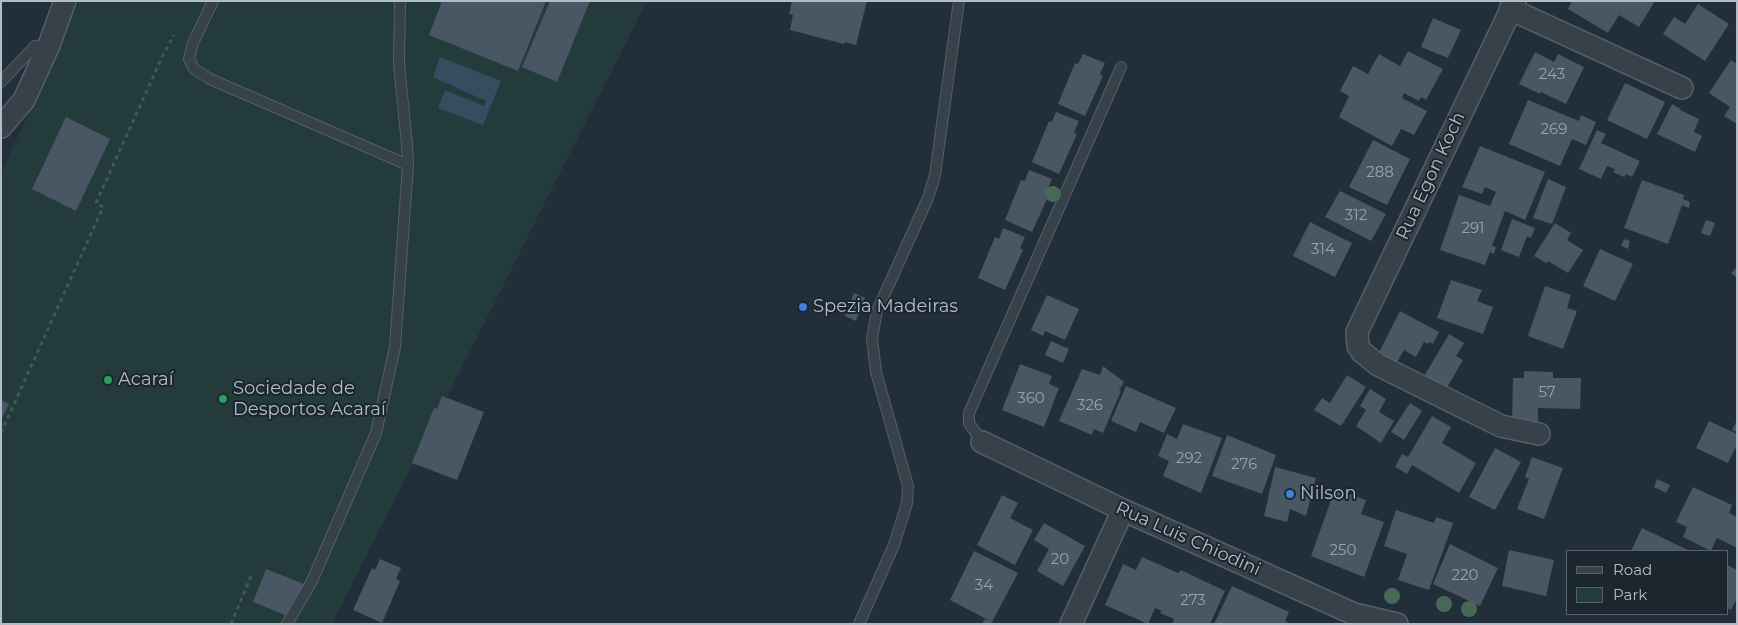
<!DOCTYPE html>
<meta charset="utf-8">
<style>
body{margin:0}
#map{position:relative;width:1738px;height:625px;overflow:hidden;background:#222f3a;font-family:Montserrat,sans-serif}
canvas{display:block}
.frame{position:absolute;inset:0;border:2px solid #b1bcc6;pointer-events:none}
.legend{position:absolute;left:1566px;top:550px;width:162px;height:65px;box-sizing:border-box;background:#1b262f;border:1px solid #57626b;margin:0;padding:6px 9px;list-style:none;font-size:15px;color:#b1bcc6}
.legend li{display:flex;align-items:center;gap:10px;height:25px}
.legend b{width:25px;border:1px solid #57626b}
</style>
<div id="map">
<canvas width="1738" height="625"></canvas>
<div class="frame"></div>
<ul class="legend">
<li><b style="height:6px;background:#36414a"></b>Road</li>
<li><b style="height:14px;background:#243b3b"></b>Park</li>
</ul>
</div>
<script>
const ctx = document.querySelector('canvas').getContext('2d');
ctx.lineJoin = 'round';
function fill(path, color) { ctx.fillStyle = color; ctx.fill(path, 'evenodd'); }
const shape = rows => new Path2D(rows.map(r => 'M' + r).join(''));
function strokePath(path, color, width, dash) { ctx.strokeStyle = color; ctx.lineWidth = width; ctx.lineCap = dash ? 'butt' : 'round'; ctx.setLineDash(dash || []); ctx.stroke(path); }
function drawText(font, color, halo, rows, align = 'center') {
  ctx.font = font + ' Montserrat,sans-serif'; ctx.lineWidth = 4; ctx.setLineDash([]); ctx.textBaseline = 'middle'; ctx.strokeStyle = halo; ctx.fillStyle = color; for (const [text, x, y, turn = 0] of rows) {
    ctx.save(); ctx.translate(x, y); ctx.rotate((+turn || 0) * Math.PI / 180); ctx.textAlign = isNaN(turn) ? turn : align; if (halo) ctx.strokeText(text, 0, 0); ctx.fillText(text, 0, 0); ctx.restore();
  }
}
fill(shape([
 [79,1,647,1,332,624,1,624,1,174]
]), '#243b3b');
fill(shape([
 [440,57,501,81,483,125,438,108,445,90,484,106,486,101,433,77]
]), '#364d61');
fill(shape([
 [442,1,546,1,518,71,429,35],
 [550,1,590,1,557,82,522,67],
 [792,1,867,1,856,45,845,42,844,44,790,30,793,15,789,14],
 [1572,1,1655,1,1639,27,1619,15,1608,33,1568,9],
 [1698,4,1729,24,1705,61,1663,34,1674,17,1685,24],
 [1433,18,1461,30,1448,58,1421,47],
 [1408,51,1443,69,1426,100,1421,97,1419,101,1404,93,1402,98,1427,111,1414,135,1401,129,1392,146,1339,117,1349,96,1340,91,1353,66,1368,74,1379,54,1400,66],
 [1535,52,1554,62,1558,54,1584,67,1566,104,1541,92,1540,94,1519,84],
 [1083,54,1105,63,1100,74,1103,76,1085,116,1058,104,1075,63,1078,64],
 [1731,60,1737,64,1737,124,1724,116,1730,107,1709,93],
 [1625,83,1665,102,1647,139,1607,120],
 [1528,100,1579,121,1581,115,1596,122,1586,145,1572,139,1560,166,1509,144],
 [1672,104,1681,109,1680,110,1699,119,1694,132,1702,136,1695,152,1657,134],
 [1056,112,1079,121,1074,133,1077,134,1059,174,1032,162,1049,121,1052,122],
 [66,117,110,139,76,211,32,189],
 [1597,130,1606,134,1601,143,1640,161,1632,177,1626,174,1624,177,1613,172,1615,169,1607,166,1601,179,1579,169],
 [1373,140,1410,159,1387,205,1349,187],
 [1480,146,1545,172,1525,220,1505,211,1492,246,1496,247,1494,254,1490,252,1485,265,1440,250,1459,195,1490,206,1496,192,1485,187,1482,194,1462,187],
 [1029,170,1052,179,1047,191,1050,192,1032,232,1005,220,1021,180,1025,181],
 [1548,179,1566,187,1552,224,1533,218],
 [1642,180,1684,195,1683,199,1690,202,1689,208,1682,205,1668,244,1624,228],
 [1340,191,1386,214,1371,241,1325,217],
 [1512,219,1535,228,1531,238,1527,236,1519,257,1501,250],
 [1706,220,1715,223,1710,236,1701,233],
 [1310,222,1352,243,1335,277,1293,256],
 [1555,223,1571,233,1567,240,1583,250,1568,273,1548,261,1546,263,1534,256],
 [1003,228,1025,237,1020,248,1023,250,1005,290,978,278,995,237,999,239],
 [1624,239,1630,241,1628,249,1621,246],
 [1600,249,1633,264,1615,301,1583,286],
 [1737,267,1737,278,1731,273],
 [1451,280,1482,290,1477,301,1493,307,1483,334,1437,318],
 [1545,286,1571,295,1567,308,1577,311,1563,349,1528,336],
 [854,293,865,298,856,321,845,316],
 [1047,295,1079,309,1065,340,1045,331,1043,336,1031,330],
 [1400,311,1439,332,1433,344,1429,342,1428,344,1424,342,1416,357,1404,350,1394,368,1376,358],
 [1449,334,1464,343,1456,356,1463,360,1445,391,1423,378],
 [1051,341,1069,349,1063,363,1045,355],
 [1020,364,1052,376,1049,384,1059,388,1044,427,1002,410],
 [1103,366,1124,382,1119,390,1121,391,1103,433,1094,429,1092,435,1059,421,1082,369,1100,375],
 [1524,371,1553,372,1553,378,1581,378,1580,409,1538,408,1538,424,1512,423,1513,378,1524,378],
 [1347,375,1366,387,1341,426,1314,410,1322,398,1330,403],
 [1126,386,1176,408,1164,433,1140,422,1136,432,1111,421],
 [1370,389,1386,399,1379,412,1394,421,1381,443,1356,426,1366,410,1360,406],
 [442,396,484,412,457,480,412,463,434,408,437,409],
 [1,400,9,404,1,420],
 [1410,403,1422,411,1404,440,1391,432],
 [1432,416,1451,427,1442,443,1476,463,1459,493,1412,465,1407,474,1395,467,1402,454,1408,457],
 [1737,420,1737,432,1732,430],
 [1709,421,1737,434,1737,445,1728,463,1696,448],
 [1183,424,1222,438,1201,493,1163,476,1169,461,1158,456,1167,434,1177,439],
 [1227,435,1276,455,1262,494,1212,476],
 [1495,448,1521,462,1495,510,1469,497],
 [1532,457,1563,468,1544,519,1517,509,1529,479,1525,477],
 [1275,467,1316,478,1306,516,1290,509,1287,522,1264,516],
 [1657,479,1670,485,1666,493,1654,487],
 [1693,487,1732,505,1729,513,1737,517,1737,548,1717,538,1711,551,1683,537,1687,527,1676,522],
 [1335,489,1366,500,1361,514,1384,522,1364,577,1311,556],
 [1002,495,1018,503,1010,518,1033,530,1015,565,977,545],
 [1396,510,1434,523,1436,517,1453,523,1429,590,1398,580,1407,554,1384,546],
 [1044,523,1085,546,1063,586,1037,571,1049,549,1034,540],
 [1642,528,1690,551,1631,551],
 [1450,544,1498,568,1480,606,1433,584],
 [1509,550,1554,560,1546,596,1502,586],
 [974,551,1018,573,992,622,950,600],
 [1142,557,1178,573,1181,570,1225,591,1210,624,1172,624,1174,619,1160,613,1162,611,1155,608,1148,624,1105,605,1123,564,1136,570],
 [380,559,401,568,396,579,400,581,382,623,353,610,372,568,375,570],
 [1727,565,1737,570,1737,598,1731,610,1727,608],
 [266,569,304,584,290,617,253,602],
 [1232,586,1289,612,1285,621,1290,624,1214,624],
 [985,619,992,622,995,624,982,624]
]), '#485763');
const service = shape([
 [213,1,193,43,189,59,194,69,210,79,408,165],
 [1,82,35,46,49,45],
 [982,442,969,423,969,413,1121,67],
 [287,624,312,581,376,433,395,347,408,165,407,144,399,64,400,1],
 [859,624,894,545,907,503,908,486,876,372,872,338,877,311,928,198,935,175,959,1]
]);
const minor = shape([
 [1515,1,1357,332,1358,346,1362,352,1378,365,1501,426,1539,434],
 [1510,9,1682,88],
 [1,127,24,100,49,45,65,1],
 [982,442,1123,510,1354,614,1397,624],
 [1071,624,1123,510]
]);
strokePath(service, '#545f68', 12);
strokePath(minor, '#545f68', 24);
strokePath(shape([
 [1,433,103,207,96,203,163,55,174,35],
 [231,624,251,576]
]), '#425757', 3, [4, 4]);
strokePath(service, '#36414a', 10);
strokePath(minor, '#36414a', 21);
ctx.fillStyle = '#486856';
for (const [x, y] of [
 [1053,194],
 [1392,596],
 [1444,604],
 [1469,609]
]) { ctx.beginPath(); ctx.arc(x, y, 8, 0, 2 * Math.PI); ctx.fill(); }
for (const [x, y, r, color] of [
 [803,307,5,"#3f7fe0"],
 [108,380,5,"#2e9e5b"],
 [223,399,5,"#2e9e5b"],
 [1290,494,5,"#3f7fe0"]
]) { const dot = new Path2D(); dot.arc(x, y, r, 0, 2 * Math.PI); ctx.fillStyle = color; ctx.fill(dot); strokePath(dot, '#1b262f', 2); }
drawText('15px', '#97a3ad', null, [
 ["243",1552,75],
 ["269",1554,130],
 ["288",1380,173],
 ["312",1356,216],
 ["291",1473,229],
 ["314",1323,250],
 ["57",1547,393],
 ["360",1031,399],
 ["326",1090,406],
 ["292",1189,459],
 ["276",1244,465],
 ["250",1343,551],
 ["20",1060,560],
 ["220",1465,576],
 ["34",984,586],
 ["273",1193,601]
]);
drawText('18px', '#b1bcc6', '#1b262f', [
 ["Rua Egon Koch",1431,176,-65],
 ["Rua Luis Chiodini",1188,539,24]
]);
drawText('18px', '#b1bcc6', '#1b262f', [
 ["Spezia Madeiras",813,307],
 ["Acaraí",118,380],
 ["Sociedade de",233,389],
 ["Desportos Acaraí",233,410],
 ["Nilson",1300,494]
], 'left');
</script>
